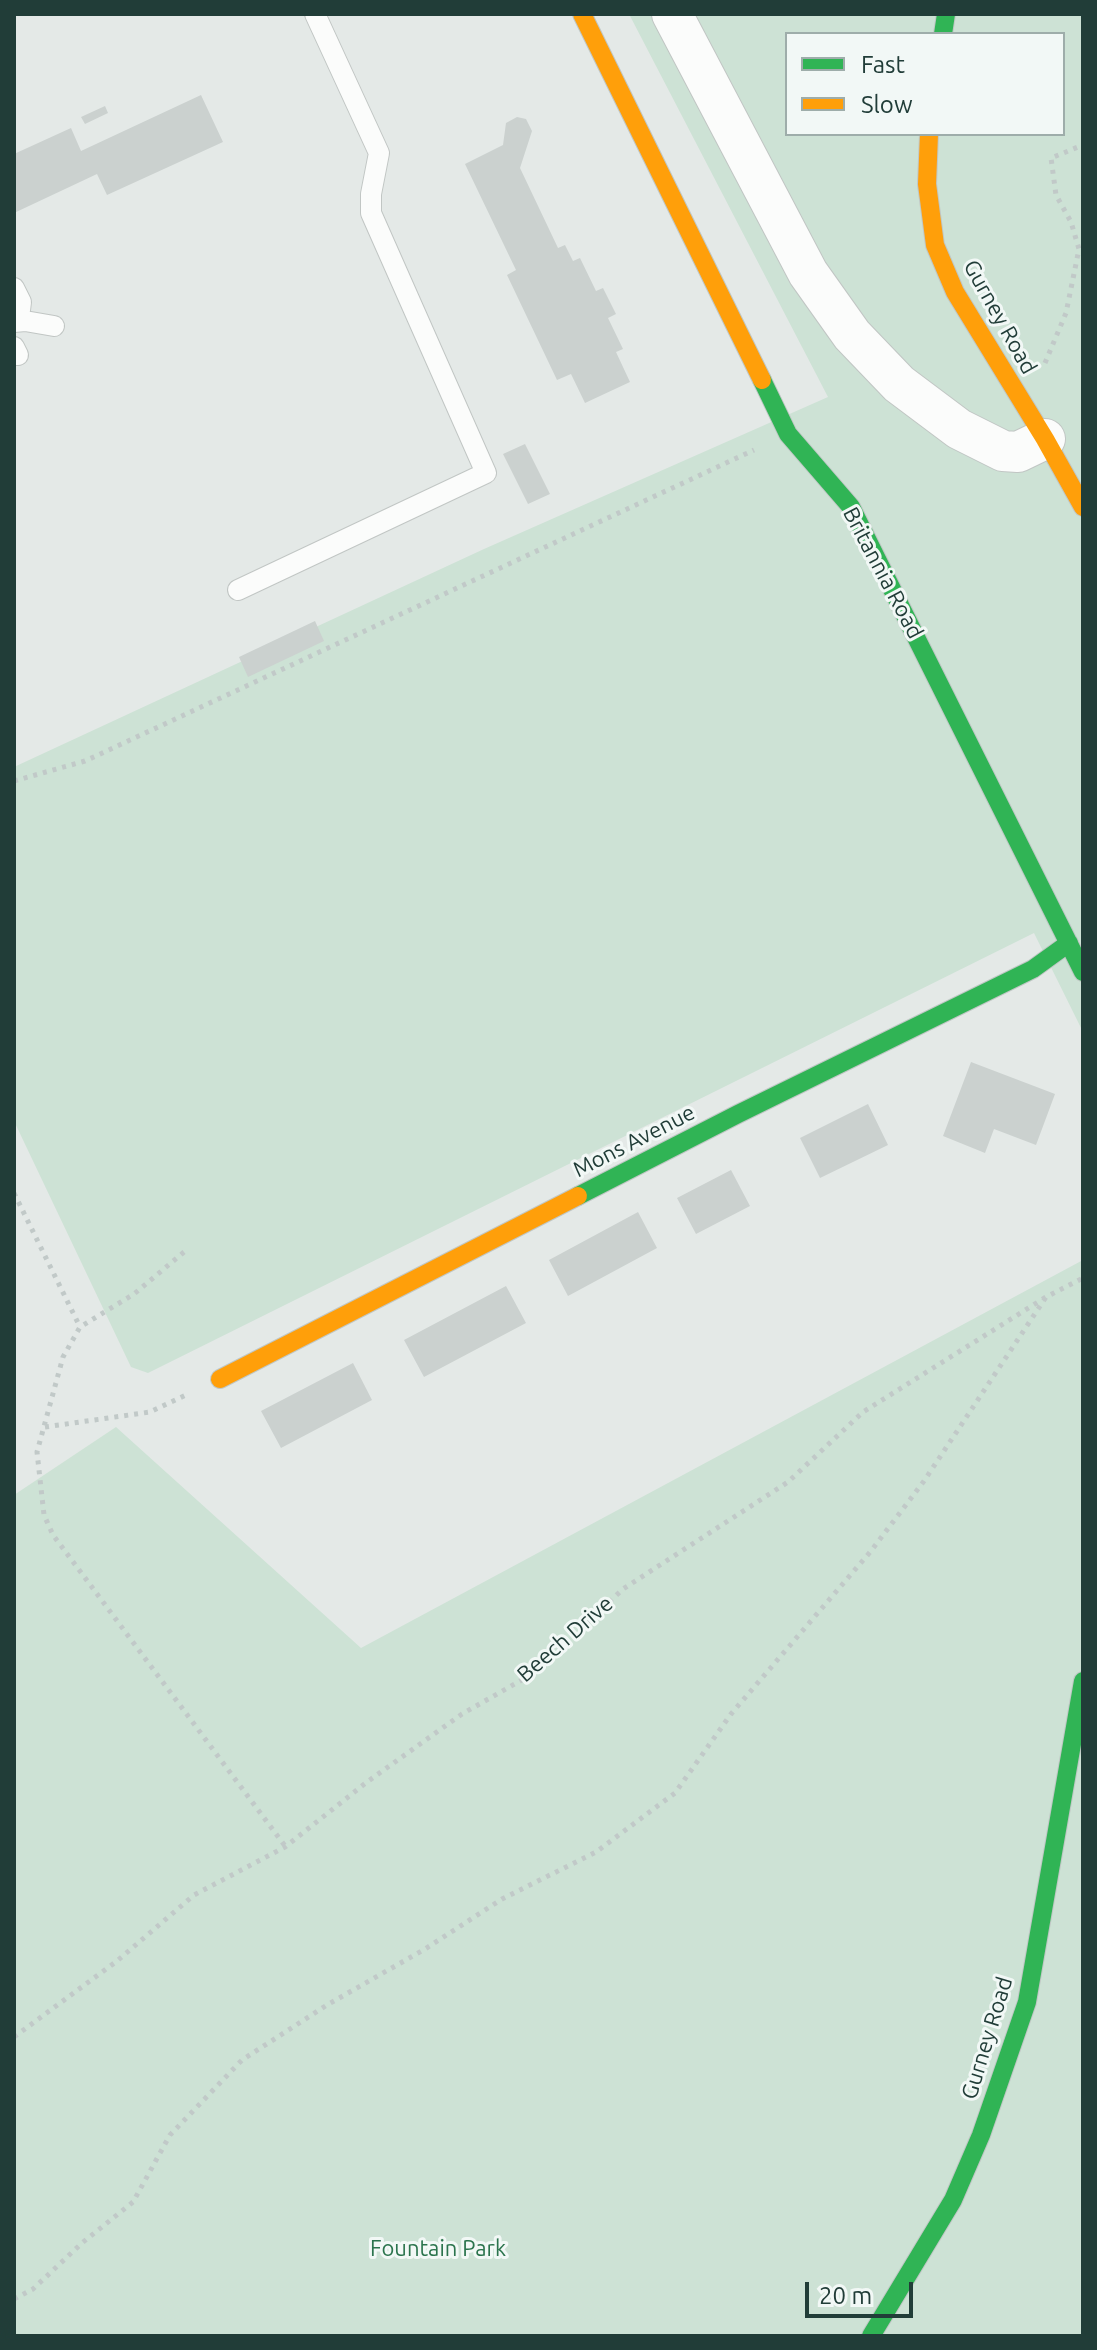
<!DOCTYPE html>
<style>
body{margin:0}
#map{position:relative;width:1097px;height:2350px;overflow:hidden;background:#e4e9e7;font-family:Ubuntu,sans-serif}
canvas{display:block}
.frame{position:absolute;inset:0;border:16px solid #213d38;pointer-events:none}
.legend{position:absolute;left:785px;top:32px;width:280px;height:104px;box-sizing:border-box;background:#f2f8f6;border:2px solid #9eadaa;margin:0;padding:10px 14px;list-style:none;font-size:24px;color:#213d38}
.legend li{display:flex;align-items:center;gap:16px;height:40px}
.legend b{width:40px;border:2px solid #9eadaa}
.scale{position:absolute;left:805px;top:2282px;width:108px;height:36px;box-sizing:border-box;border:4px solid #213d38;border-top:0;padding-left:10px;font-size:24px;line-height:28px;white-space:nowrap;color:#213d38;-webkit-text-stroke:6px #f2f8f6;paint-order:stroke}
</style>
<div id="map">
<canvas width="1097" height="2350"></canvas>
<div class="frame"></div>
<ul class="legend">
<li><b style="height:10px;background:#30b455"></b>Fast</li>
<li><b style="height:10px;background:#ff9f0a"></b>Slow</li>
</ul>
<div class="scale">20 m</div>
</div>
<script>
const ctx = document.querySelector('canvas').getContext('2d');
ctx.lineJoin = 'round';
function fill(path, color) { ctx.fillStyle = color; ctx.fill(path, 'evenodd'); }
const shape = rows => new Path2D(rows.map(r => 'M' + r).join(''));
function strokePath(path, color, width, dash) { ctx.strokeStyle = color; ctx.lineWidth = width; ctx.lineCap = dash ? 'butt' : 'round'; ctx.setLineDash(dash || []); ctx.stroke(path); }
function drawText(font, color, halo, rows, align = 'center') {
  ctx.font = font + ' Ubuntu,sans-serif'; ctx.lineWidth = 6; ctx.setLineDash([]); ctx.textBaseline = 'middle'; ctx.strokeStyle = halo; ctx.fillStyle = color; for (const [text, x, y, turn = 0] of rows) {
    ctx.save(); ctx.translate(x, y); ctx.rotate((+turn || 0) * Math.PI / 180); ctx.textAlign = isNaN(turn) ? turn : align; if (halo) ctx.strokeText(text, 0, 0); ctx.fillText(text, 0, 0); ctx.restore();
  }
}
fill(shape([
 [629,14,1083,14,1083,1032,1034,933,148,1373,131,1367,14,1121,14,767,484,549,828,397],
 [787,34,1063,34,1063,134,787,134],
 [1083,1260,1083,2336,14,2336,14,1495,116,1427,361,1648]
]), '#cde2d5');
fill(shape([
 [201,95,223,142,107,195,97,174,14,213,14,154,71,128,81,151],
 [105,106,108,113,85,124,81,117],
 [517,117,526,119,532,131,520,168,558,248,565,245,573,261,580,258,596,291,603,288,616,314,608,318,623,349,616,352,630,382,585,403,571,374,557,380,507,275,516,270,465,164,503,145,506,123],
 [525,444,550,494,528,504,503,454],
 [315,621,324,641,248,677,239,657],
 [971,1062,1055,1094,1036,1145,994,1129,985,1153,943,1136],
 [868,1104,888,1145,820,1178,800,1138],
 [731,1170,750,1206,696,1234,677,1198],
 [638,1212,657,1248,568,1296,549,1260],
 [506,1286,526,1323,424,1377,404,1340],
 [353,1363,372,1400,281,1448,261,1411]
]), '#cbd1cf');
const lane = shape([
 [14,288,21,302,20,310,14,320],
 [14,322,25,321,54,326],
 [14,347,18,355],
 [238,590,486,473,371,213,371,194,379,153,315,14]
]);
const street = shape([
 [672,14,808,273,852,335,899,384,959,429,1003,451,1018,452,1045,439]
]);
const fast = shape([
 [943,34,946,14],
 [762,380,788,434,851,507,1083,972],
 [578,1196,738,1114,1033,969,1069,943],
 [871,2336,953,2200,981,2135,1027,2002,1083,1681]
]);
const slow = shape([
 [582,14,762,380],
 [929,134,927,184,935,245,955,292,1045,439,1083,507],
 [220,1379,578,1196]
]);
strokePath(lane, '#c1c6c4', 22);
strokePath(street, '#c1c6c4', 42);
strokePath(fast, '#c0c7c5', 20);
strokePath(slow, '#c0c7c5', 20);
strokePath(shape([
 [1045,363,1066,313,1079,249,1071,222,1056,195,1051,158,1083,145],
 [14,781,85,761,754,450],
 [14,1193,80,1327],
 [184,1252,134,1294,80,1327,63,1357,37,1452,44,1515,53,1535,285,1846],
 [45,1427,150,1412,186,1395],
 [14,2037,117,1961,194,1895,285,1847,367,1782,462,1714,534,1673,623,1589,788,1482,863,1412,1046,1297,1083,1278],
 [14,2299,33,2289,82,2243,133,2202,170,2135,242,2060,327,2005,425,1949,502,1899,596,1852,675,1793,731,1714,871,1551,924,1481,1046,1297]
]), '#c1c9c8', 5, [4, 6]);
strokePath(lane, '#fbfcfb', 20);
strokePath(street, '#fbfcfb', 40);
strokePath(fast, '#30b455', 18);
strokePath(slow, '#ff9f0a', 18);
drawText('22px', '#213d38', '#f2f8f6', [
 ["Gurney Road",1000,317,61],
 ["Britannia Road",883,573,62],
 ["Mons Avenue",634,1141,-27],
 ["Beech Drive",565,1639,-41],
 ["Gurney Road",987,2038,-73]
]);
drawText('22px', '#2b744d', '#f2f8f6', [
 ["Fountain Park",438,2249]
]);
</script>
